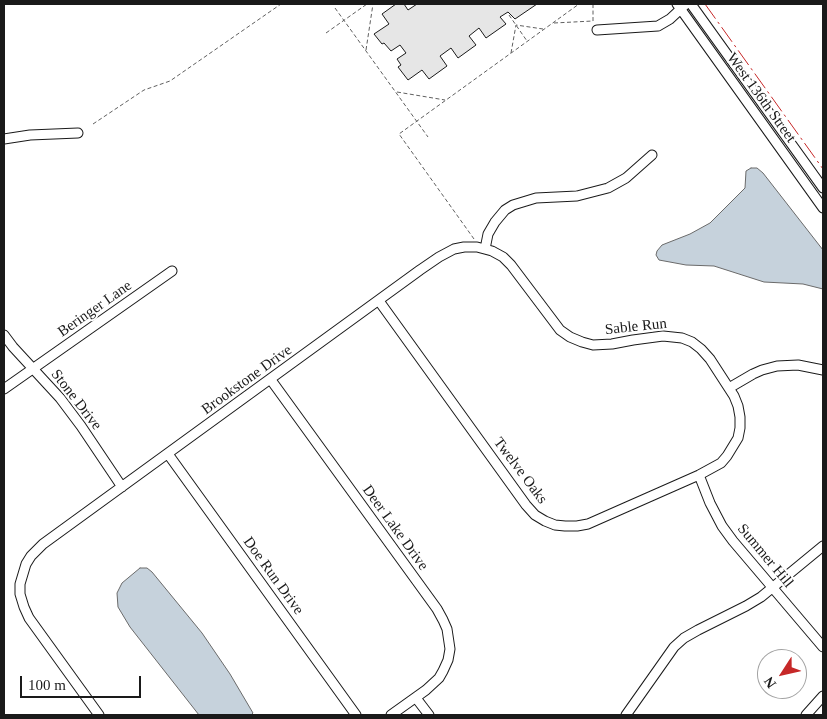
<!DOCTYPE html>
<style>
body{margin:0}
#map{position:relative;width:827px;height:719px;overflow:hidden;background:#fff;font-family:"Times New Roman",serif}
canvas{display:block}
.frame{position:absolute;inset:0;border:5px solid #1a1a1a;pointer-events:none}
.north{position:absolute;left:757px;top:649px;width:50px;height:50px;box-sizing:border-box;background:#fff;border:1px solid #a3a3a3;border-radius:50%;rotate:235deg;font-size:14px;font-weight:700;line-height:20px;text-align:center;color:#1a1a1a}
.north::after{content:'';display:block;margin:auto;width:18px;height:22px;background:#c62828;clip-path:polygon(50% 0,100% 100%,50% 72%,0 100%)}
.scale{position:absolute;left:20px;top:676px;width:121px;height:22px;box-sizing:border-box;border:2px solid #1a1a1a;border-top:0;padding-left:6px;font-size:15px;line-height:18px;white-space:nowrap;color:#1a1a1a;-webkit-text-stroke:4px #fff;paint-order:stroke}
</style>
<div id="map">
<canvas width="827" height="719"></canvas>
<div class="frame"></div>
<div class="north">N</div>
<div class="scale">100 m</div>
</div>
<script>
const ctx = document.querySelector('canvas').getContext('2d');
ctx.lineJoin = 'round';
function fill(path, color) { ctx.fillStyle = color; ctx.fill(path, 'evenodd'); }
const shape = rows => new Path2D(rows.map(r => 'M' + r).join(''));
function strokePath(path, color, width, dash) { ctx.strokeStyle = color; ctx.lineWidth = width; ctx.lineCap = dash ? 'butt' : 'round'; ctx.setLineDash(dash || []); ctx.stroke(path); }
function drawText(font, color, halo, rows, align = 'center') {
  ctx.font = font + ' "Times New Roman",serif'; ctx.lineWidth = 4; ctx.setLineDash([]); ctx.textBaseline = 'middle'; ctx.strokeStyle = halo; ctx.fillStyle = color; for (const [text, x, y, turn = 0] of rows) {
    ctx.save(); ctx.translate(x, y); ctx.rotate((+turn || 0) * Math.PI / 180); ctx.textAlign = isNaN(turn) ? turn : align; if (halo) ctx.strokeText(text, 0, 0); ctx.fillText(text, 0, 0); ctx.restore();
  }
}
const water = shape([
 [751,168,757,168,763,173,823,250,823,289,803,284,764,282,714,266,686,265,659,260,656,255,657,251,662,245,690,234,710,223,745,188,746,171,751,168],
 [140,568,147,568,152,572,202,633,230,674,253,713,251,715,199,715,130,627,118,607,117,593,122,583,140,568]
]);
fill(water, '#c6d2dc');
strokePath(water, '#6a6a6a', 1);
const building = shape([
 [396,4,404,4,408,10,417,4,537,4,515,19,508,12,500,17,506,24,486,38,479,28,469,36,476,45,458,58,451,48,440,56,447,66,429,79,422,70,408,80,398,67,401,65,397,59,406,53,400,45,391,51,384,43,382,44,374,34,389,24,382,14,396,4]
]);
fill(building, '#e6e6e6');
strokePath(building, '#1a1a1a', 1);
const minor = shape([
 [677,4,823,208],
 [691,4,823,188],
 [597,30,658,26,670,19,685,5],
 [4,139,30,135,78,133],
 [485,249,488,234,495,222,505,210,513,205,536,198,577,196,608,188,626,178,652,155],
 [4,335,13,347,60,398,81,426,122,487],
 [271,380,437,609,443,620,447,629,450,649,448,660,443,671,439,678,426,690,391,715],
 [729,388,753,374,762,370,777,366,798,365,823,370],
 [4,389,172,271],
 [168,454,356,715],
 [699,475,710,503,722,526,733,541,823,647],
 [416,698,429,715],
 [99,715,29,618,24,607,20,594,20,584,26,564,31,556,43,544,420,270,439,257,454,249,464,247,477,247,492,251,503,257,511,265,560,330,570,337,582,342,593,345,612,344,633,340,663,336,682,338,692,342,701,349,710,359,734,396,738,406,740,417,740,428,738,438,727,456,721,463,699,475,588,524,577,526,565,526,555,525,545,521,535,515,526,505,379,301],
 [626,715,674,647,684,638,698,630,746,606,761,597,823,546],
 [806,715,823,696]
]);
strokePath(minor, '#1a1a1a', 11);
strokePath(shape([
 [335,8,428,137],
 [509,15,527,41],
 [554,23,593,21,593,4],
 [326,33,367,4],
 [366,50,373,4],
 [511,53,516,25,543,29],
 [397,92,445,100],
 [93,124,144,90,170,81,281,4],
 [474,239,399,134,579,4]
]), '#5f5f5f', 1, [4, 2.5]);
strokePath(minor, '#fff', 9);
strokePath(shape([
 [705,4,823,169]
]), '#c62828', 1, [18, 4, 2.5, 4]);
drawText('15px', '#1a1a1a', '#fff', [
 ["West 136th Street",761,98,54],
 ["Beringer Lane",95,309,-35],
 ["Sable Run",636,327,-6],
 ["Brookstone Drive",247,380,-36],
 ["Stone Drive",76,400,52],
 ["Twelve Oaks",520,471,53],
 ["Deer Lake Drive",395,528,54],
 ["Summer Hill",765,556,50],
 ["Doe Run Drive",273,576,54]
]);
</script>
